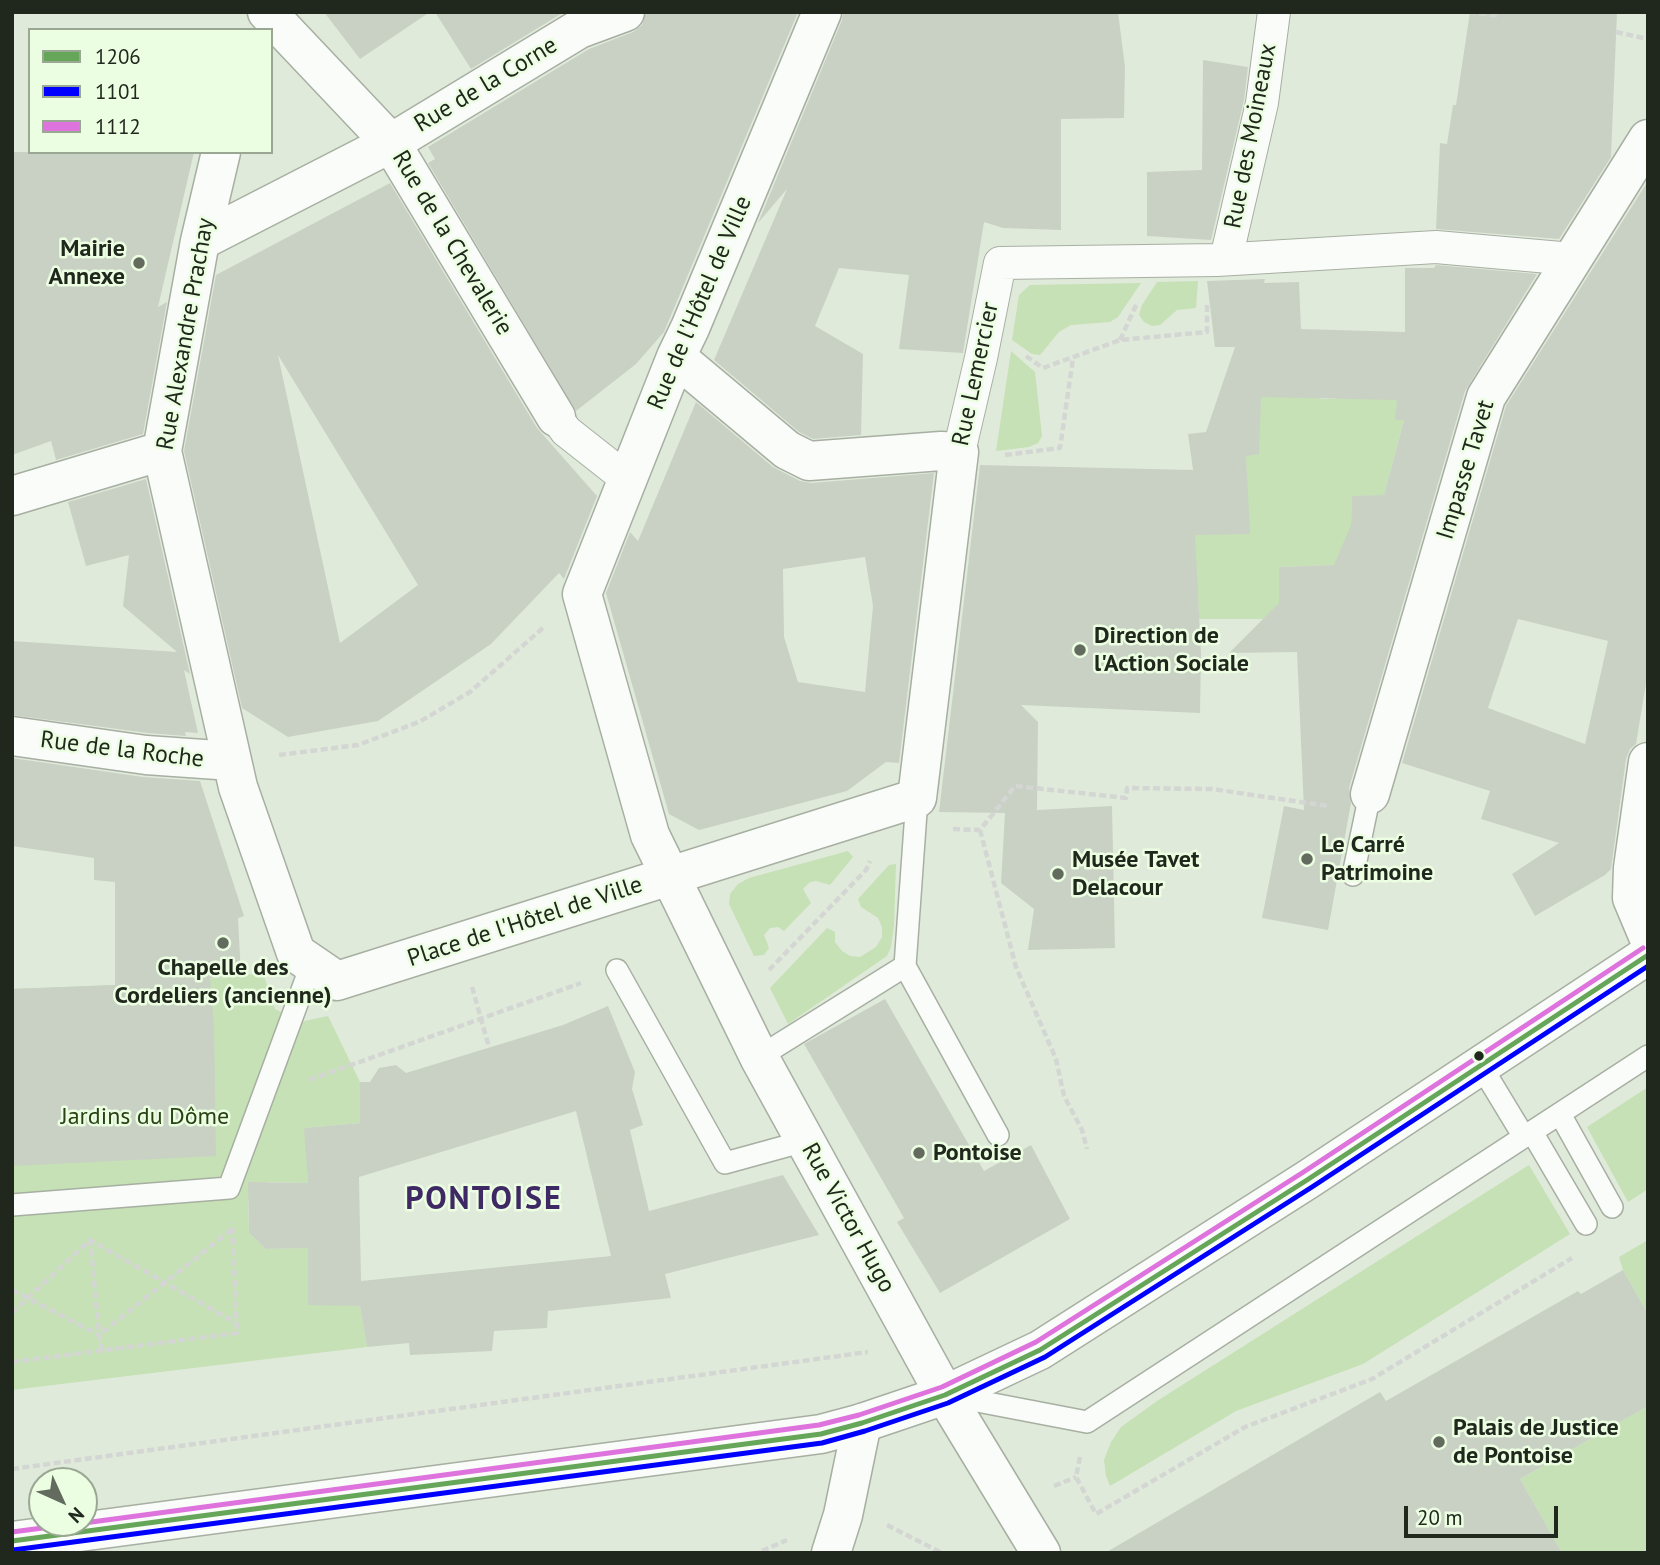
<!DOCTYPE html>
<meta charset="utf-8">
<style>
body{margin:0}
#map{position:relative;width:1660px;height:1565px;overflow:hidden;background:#e0eada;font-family:"PT Sans",sans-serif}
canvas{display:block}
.frame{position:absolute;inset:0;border:14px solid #20271c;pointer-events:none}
.legend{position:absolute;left:28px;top:28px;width:245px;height:126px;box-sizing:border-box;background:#ecfee2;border:2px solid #9aa893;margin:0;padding:9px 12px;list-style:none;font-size:21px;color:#20271c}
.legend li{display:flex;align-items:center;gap:14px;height:35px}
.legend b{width:35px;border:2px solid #9aa893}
.north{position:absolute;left:28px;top:1467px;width:70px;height:70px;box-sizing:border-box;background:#ecfee2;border:2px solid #9aa893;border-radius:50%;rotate:135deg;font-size:19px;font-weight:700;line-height:28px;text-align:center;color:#20271c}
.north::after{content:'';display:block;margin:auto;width:24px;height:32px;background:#636b5e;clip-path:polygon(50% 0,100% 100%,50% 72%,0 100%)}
.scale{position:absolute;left:1404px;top:1506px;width:154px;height:32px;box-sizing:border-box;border:4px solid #20271c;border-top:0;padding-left:9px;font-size:21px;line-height:24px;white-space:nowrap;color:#20271c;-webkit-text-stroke:5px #ecfee2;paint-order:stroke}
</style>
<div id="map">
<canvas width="1660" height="1565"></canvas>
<div class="frame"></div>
<ul class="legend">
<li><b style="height:9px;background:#65a659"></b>1206</li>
<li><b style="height:9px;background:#00f"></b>1101</li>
<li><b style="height:9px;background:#de73dd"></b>1112</li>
</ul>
<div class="north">N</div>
<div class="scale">20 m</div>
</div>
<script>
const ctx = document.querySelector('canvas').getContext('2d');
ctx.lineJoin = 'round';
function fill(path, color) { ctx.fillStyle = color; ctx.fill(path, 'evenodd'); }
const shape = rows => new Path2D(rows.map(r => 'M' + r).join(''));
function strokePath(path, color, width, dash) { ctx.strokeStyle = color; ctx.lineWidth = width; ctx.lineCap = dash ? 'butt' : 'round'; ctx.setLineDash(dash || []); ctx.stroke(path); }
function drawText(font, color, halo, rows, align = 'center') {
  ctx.font = font + ' "PT Sans",sans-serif'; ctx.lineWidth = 5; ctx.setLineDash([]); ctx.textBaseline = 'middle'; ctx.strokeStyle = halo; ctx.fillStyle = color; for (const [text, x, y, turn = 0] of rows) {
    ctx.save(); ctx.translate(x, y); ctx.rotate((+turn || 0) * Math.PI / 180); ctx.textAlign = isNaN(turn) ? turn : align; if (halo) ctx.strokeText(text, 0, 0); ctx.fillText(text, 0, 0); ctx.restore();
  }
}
fill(shape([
 [1198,281,1196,308,1177,310,1160,325,1152,326,1144,322,1139,315,1142,305,1157,282],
 [1141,283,1118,317,1110,322,1071,325,1059,332,1040,355,1032,354,1012,340,1019,295,1030,285],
 [1011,351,1035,372,1042,436,1038,443,1029,447,996,451],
 [1405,376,1396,420,1404,420,1384,495,1352,497,1351,550,1334,565,1279,567,1279,619,1199,619,1198,594,1038,564,1247,503,1246,456,1261,388,1320,386,1320,399,1335,399],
 [848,851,853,857,830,885,816,881,810,882,803,889,811,903,784,931,778,927,770,928,764,935,769,948,764,955,754,956,729,904,730,894,738,884,749,878],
 [896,864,894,925,891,947,887,956,788,1024,770,988,827,928,835,932,835,942,842,951,850,956,860,957,876,947,882,937,882,927,878,918,861,907,858,899,889,865],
 [263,973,275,1009,300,1022,328,1016,360,1082,360,1123,305,1128,308,1183,267,1182,248,1201,249,1233,266,1249,308,1248,360,1306,367,1347,12,1390,12,989,168,983],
 [1648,1087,1648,1189,1628,1202,1587,1127],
 [1529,1165,1570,1234,1363,1364,1236,1411,1110,1486,1106,1476,1104,1460,1111,1442,1121,1427,1157,1401],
 [1648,1240,1648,1314,1623,1270,1619,1257],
 [1648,1406,1648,1553,1562,1553,1520,1479]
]), '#c5e1b5');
fill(shape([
 [324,12,430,12,360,59],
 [435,12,564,12,471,69],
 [646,12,798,12,664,332,636,364,576,411,428,163,435,159,428,147,589,49,633,32,642,25],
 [843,12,1118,12,1125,67,1124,118,1061,119,1061,230,1003,228,984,222,963,353,899,349,909,275,839,268,815,326,863,354,861,435,813,439,799,432,714,360,787,189,758,223,842,20],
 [1470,12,1617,12,1611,157,1559,239,1436,229,1440,143,1447,144,1453,105,1456,105],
 [1203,60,1248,67,1244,100,1211,240,1147,236,1147,172,1202,170],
 [12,152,194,152,158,307,167,302,143,434,56,460,51,441,12,455],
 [1648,181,1648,671,1636,744,1630,749,1626,759,1611,869,1605,875,1535,916,1512,874,1559,843,1481,819,1490,791,1402,763,1506,406],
 [1518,619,1608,641,1585,744,1488,708],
 [390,183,537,428,597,496,564,579,559,573,491,644,378,721,288,737,242,708,184,451,216,275],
 [278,355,418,585,340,643],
 [1436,265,1537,274,1465,391,1349,788,1351,803,1328,930,1262,918,1284,806,1304,810,1297,652,1229,653,1279,603,1279,567,1334,565,1351,525,1352,496,1384,495,1404,420,1395,420,1397,400,1261,397,1259,454,1246,456,1250,534,1195,535,1201,653,1200,713,1021,705,1038,722,1037,810,1112,806,1115,948,1028,950,1034,909,1001,883,1005,813,939,812,980,465,1193,470,1188,434,1206,432,1235,347,1215,347,1207,281,1265,279,1264,283,1299,282,1301,329,1405,332,1405,268,1434,268],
 [696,402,773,467,800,481,811,483,934,473,899,763,886,762,847,791,699,830,669,814,606,593,630,532,638,541],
 [865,557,873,606,865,692,798,682,784,637,783,569],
 [146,479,190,674,184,670,198,733,185,732,186,736,148,733,12,715,12,641,177,652,123,606,129,555,86,566,68,502],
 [12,758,143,777,200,781,244,916,238,918,241,975,210,978,214,1027,216,1156,12,1166,12,989,115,985,115,882,94,880,94,858,12,846],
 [885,999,984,1171,1031,1145,1070,1219,940,1293,897,1222,904,1218,804,1044],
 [608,1006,635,1072,632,1089,643,1125,630,1130,649,1211,783,1175,819,1235,665,1274,671,1298,548,1311,547,1328,494,1331,492,1351,410,1355,409,1343,367,1347,360,1306,308,1305,308,1248,266,1249,249,1233,248,1182,308,1183,304,1128,360,1123,360,1082,370,1082,379,1068,396,1065,406,1073,563,1025],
 [576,1111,611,1256,361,1281,359,1177],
 [1623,1270,1648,1314,1648,1406,1520,1479,1562,1553,1105,1553,1380,1392,1386,1401,1578,1291,1581,1294]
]), '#c9d1c5');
const service = shape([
 [917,798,905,966,998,1135],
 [1353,875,1370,794],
 [617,970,725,1163,805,1141],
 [759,1057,905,966],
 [1481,1066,1524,1137],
 [1560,1114,1612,1207],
 [1532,1132,1586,1224],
 [12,1205,229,1188,312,963],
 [951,1396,1087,1422,1648,1056]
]);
const pedestrian = shape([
 [1226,259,1262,103,1274,12],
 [556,417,566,431,627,479],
 [959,452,981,358,1000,263,1217,260,1436,247,1572,259]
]);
const minor = shape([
 [267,12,391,143,556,417],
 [822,12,690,328,676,357,582,594,650,835,759,1057,945,1395,1041,1553],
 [221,152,200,241,162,451,238,787,296,953,337,981,917,798,959,452,941,451,809,461,787,450,676,357],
 [200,241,391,143,579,29,625,12],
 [12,496,162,451],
 [12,736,146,755,232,761],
 [1648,762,1633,868,1632,898,1648,936],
 [1370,794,1486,397,1648,139],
 [831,1553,843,1515,862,1423]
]);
const secondary = shape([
 [12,1541,821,1434,862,1423,945,1395,1040,1350,1307,1180,1648,955]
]);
strokePath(service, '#a7afa2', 24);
strokePath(pedestrian, '#a7afa2', 34);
strokePath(minor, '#a7afa2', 41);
strokePath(secondary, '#a7afa2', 41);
strokePath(shape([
 [1469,12,1498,16],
 [1616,32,1648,39],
 [1120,340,1137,303],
 [1026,356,1043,368,1120,340,1207,332,1207,303],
 [1005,455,1060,448,1073,358],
 [279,755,358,745,419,722,470,692,544,627],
 [953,829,980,830,1015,786,1126,798,1127,788,1212,789,1328,806],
 [980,830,1016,967,1056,1059,1064,1096,1082,1130,1087,1149],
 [769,970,866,870,870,861],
 [472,987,489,1047],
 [309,1080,581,983],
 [90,1239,99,1334],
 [12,1290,99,1335],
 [12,1313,90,1240,236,1323],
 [102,1351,99,1335,231,1230],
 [12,1362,237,1333,232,1223],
 [1080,1457,1076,1477,1096,1514,1245,1427,1372,1379,1572,1258],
 [12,1469,868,1352],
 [1054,1486,1076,1477],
 [887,1525,942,1553],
 [762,1551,787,1540]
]), '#d3d6d2', 4.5, [7, 3.5]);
strokePath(service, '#fafcf9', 21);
strokePath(pedestrian, '#fafcf9', 32);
strokePath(minor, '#fafcf9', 38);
strokePath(secondary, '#fafcf9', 38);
strokePath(shape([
 [12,1541,821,1434,862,1423,945,1395,1040,1350,1307,1180,1648,955]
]), '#65a659', 5);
strokePath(shape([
 [13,1550,822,1443,865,1431,948,1403,1045,1357,1312,1187,1648,966]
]), '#00f', 5);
strokePath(shape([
 [84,1523,819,1425,859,1415,942,1387,1036,1342,1302,1173,1643,948],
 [12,1532,81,1523]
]), '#de73dd', 5);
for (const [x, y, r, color] of [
 [139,263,7,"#636b5e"],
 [1080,650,7,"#636b5e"],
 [1307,859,7,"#636b5e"],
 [1058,874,7,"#636b5e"],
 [223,943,7,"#636b5e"],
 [1479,1056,6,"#20271c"],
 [919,1153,7,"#636b5e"],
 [1439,1442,7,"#636b5e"]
]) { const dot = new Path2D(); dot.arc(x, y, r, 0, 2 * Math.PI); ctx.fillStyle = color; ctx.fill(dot); strokePath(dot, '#ecfee2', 2.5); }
drawText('24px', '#20271c', '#ecfee2', [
 ["Rue de la Corne",486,85,-31],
 ["Rue des Moineaux",1251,136,-79],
 ["Rue de la Chevalerie",452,243,59],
 ["Rue de l'Hôtel de Ville",700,303,-67],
 ["Rue Alexandre Prachay",186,334,-80],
 ["Rue Lemercier",976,374,-78],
 ["Impasse Tavet",1466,470,-73],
 ["Rue de la Roche",122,750,7],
 ["Place de l'Hôtel de Ville",525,922,-18],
 ["Rue Victor Hugo",848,1218,61]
]);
drawText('bold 24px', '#20271c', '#ecfee2', [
 ["Mairie",125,249,"right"],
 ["Annexe",125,277,"right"],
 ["Direction de",1094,636],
 ["l'Action Sociale",1094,664],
 ["Le Carré",1321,845],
 ["Patrimoine",1321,873],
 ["Musée Tavet",1072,860],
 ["Delacour",1072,888],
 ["Chapelle des",223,968,"center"],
 ["Cordeliers (ancienne)",223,996,"center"],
 ["Pontoise",933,1153],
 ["Palais de Justice",1453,1428],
 ["de Pontoise",1453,1456]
], 'left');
drawText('24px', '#284214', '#ecfee2', [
 ["Jardins du Dôme",145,1117]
]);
ctx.letterSpacing = '2px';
drawText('bold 32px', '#3f2964', '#ecfee2', [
 ["PONTOISE",484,1200]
]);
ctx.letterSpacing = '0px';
</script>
